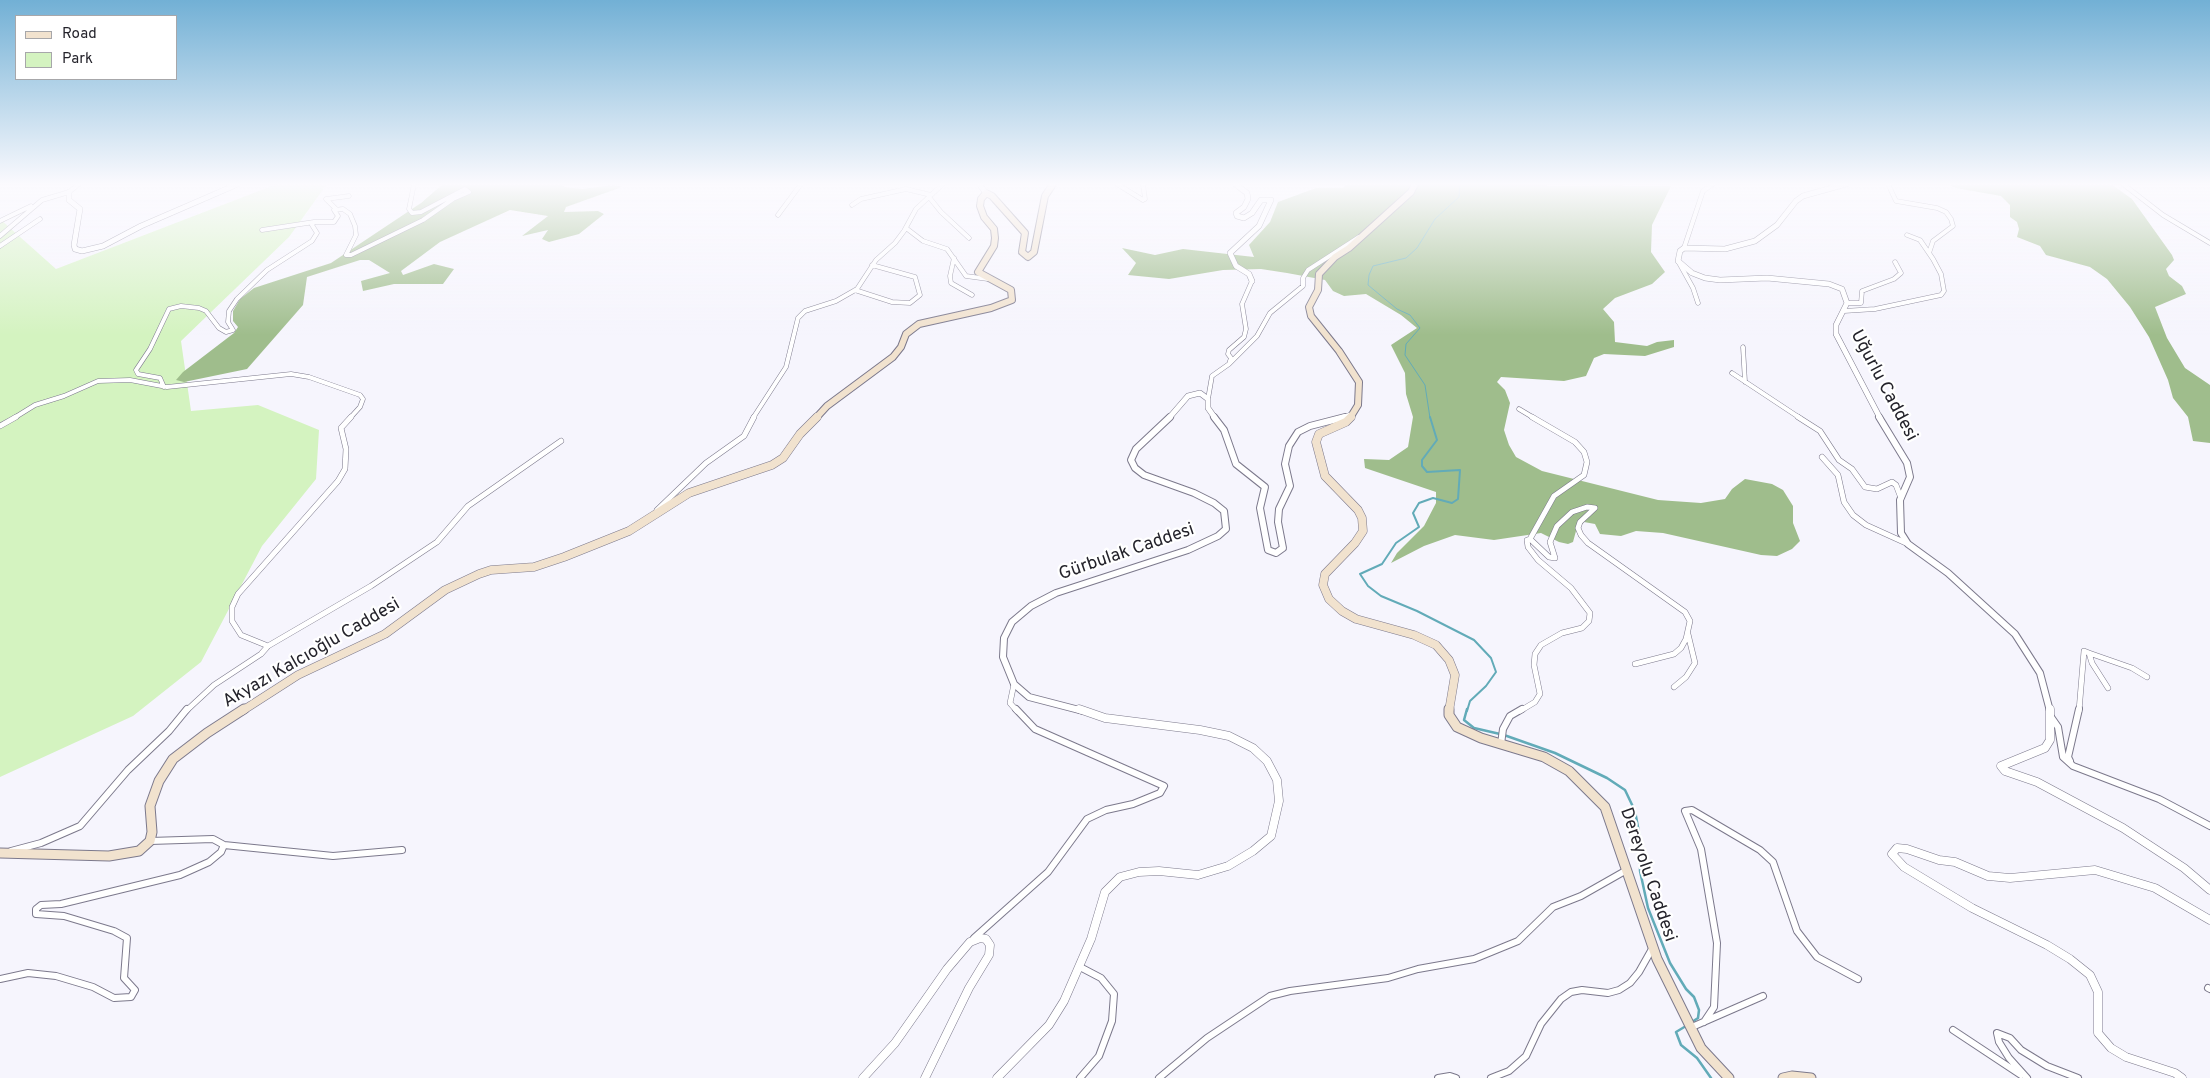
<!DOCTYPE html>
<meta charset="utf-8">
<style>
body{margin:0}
#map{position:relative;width:2210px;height:1078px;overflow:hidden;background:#f6f5fd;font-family:Overpass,sans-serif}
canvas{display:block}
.legend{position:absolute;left:15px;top:15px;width:162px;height:65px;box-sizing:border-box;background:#fff;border:1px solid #a7a7aa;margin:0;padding:6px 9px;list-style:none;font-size:15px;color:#24232b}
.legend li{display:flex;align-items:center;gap:10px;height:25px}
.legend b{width:25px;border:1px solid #a7a7aa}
</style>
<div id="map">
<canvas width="2210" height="1078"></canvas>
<ul class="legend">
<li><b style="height:6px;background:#f1e2ce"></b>Road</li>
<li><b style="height:14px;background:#d4f3c0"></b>Park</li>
</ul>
</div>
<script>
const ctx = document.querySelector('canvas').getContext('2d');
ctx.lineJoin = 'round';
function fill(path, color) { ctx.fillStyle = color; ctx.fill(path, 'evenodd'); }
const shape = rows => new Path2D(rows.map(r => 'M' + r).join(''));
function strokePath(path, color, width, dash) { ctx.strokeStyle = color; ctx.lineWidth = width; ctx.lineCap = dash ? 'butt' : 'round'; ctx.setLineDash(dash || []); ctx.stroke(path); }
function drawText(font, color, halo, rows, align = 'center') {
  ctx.font = font + ' Overpass,sans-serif'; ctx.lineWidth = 4.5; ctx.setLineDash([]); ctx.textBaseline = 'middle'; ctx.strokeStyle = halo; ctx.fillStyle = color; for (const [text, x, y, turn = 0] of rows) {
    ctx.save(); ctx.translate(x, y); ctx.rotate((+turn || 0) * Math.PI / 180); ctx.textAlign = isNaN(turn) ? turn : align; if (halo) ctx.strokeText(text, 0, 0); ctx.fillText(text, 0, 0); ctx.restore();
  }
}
fill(shape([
 [277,184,327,184,289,237,181,341,191,411,258,405,319,430,316,479,262,546,201,662,133,716,0,777,0,219,56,269]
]), '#d4f3c0');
fill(shape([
 [443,184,560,184,565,187,582,189,614,185,622,187,566,207,564,212,598,211,604,214,579,234,549,242,542,239,548,230,522,236,548,216,510,210,440,242,401,271,403,275,434,264,454,269,443,284,394,284,363,291,361,281,390,273,369,260,360,260,307,277,303,305,247,369,184,382,176,380,183,372,234,333,238,327,233,321,233,311,240,299,254,288,331,263,421,203],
 [1346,184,1671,186,1652,225,1651,252,1665,272,1652,284,1615,298,1603,309,1614,322,1615,342,1647,346,1657,342,1674,340,1674,347,1645,356,1604,354,1594,358,1586,376,1564,381,1501,377,1497,382,1505,390,1510,403,1504,430,1509,445,1516,457,1542,471,1658,500,1701,503,1725,499,1732,489,1745,479,1772,484,1783,490,1793,506,1793,523,1800,541,1792,549,1777,556,1761,555,1663,533,1636,531,1621,536,1600,534,1595,524,1584,522,1576,531,1573,542,1568,544,1559,542,1541,533,1494,540,1455,535,1424,546,1391,563,1397,553,1424,526,1436,503,1436,492,1365,468,1364,459,1389,460,1408,447,1413,417,1406,394,1405,373,1391,345,1417,328,1401,315,1366,294,1344,296,1333,291,1325,280,1287,273,1261,269,1223,270,1169,279,1128,275,1136,263,1122,248,1155,255,1183,249,1254,257,1249,245,1270,222,1278,202,1316,188,1343,188],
 [1947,184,2111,184,2132,199,2172,255,2174,260,2166,269,2169,276,2182,286,2186,294,2155,307,2167,338,2185,368,2210,385,2210,443,2193,441,2188,417,2173,398,2168,380,2149,337,2130,307,2107,279,2090,267,2046,255,2040,246,2017,237,2019,229,2017,222,2010,217,2010,205,2001,196,1956,188]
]), '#9fbd8c');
strokePath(shape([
 [1430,418,1425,385,1405,355,1406,344,1420,328,1410,315,1397,309,1368,285,1369,275,1373,266,1406,258,1417,248,1435,219,1459,197,1460,184]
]), '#62abb8', 1);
strokePath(shape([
 [1430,417,1437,440,1422,460,1422,466,1427,472,1460,470,1458,499,1452,503,1433,498,1419,503,1413,513,1419,527,1396,543,1382,564,1360,574,1368,586,1381,596,1417,611,1474,640,1491,658,1496,672,1486,686,1470,701,1467,711]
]), '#62abb8', 2);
strokePath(shape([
 [1467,709,1464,720,1474,728,1500,734],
 [1504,735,1555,753,1607,778,1625,790,1635,811,1640,838,1640,871,1648,908,1670,963,1686,989,1694,997,1699,1010,1698,1018,1692,1022],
 [1686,1026,1676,1032,1681,1045,1697,1058,1711,1078]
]), '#62abb8', 2.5);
const minorFar2 = shape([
 [1117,184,1143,200,1145,199,1143,184],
 [1888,184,1896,201,1937,208,1946,212,1951,219,1953,226,1933,241,1929,253],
 [2123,184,2163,215,2210,243],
 [929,197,941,212,969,238],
 [852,205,861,199,906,189,931,195],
 [336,209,326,199,349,196],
 [778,215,801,184],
 [0,221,31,206],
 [906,228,923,241,947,249,966,276,988,279],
 [262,230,314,222],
 [0,236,42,200,69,192,79,184],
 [0,246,40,219],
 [1684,248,1703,191,1713,184],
 [954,258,950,276,951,283,972,295],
 [1678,261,1693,288,1698,303],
 [855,290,892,302,910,303,920,295,915,277,872,265],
 [1847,303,1861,303,1862,291,1894,279,1901,273,1895,262],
 [1844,311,1875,309,1941,295,1944,291,1941,274,1933,259,1920,240,1907,235],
 [1743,347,1745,382],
 [1229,364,1257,336,1270,313,1303,286,1303,278,1308,270,1359,237],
 [1732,373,1800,418],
 [164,387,160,378,138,374,136,370,150,349,169,309,181,306,199,308,206,311,219,328,226,332,233,330,228,322,229,311,237,299,267,270,312,241,317,233,312,225,314,222,334,222,338,216,334,210,343,209,350,214,355,226,356,235,346,255,351,255,423,220,453,199,469,192,465,189,421,212,412,213,409,209,414,184],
 [1208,399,1212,376,1229,364,1231,358,1228,354,1229,350,1244,337,1246,329,1242,304,1252,281],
 [1519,409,1534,418],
 [14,418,35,405,64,396,98,381,130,380,167,387,291,374,309,377,360,395,363,399,360,407,350,418],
 [753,418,786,367,798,318,805,311,836,301,857,289,876,260,895,243,904,231,916,209,943,184]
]);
const minorFar1 = shape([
 [1798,417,1820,431,1839,460,1852,469,1865,487,1877,489,1892,482,1896,485,1901,498],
 [0,426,16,417],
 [1822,457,1838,475,1844,502,1853,515,1866,525,1908,544],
 [657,510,706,463,744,436,754,417],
 [1530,539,1549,557,1555,558,1550,542,1557,526,1572,512,1587,507,1595,508,1580,522,1578,528,1581,535,1588,543,1685,612,1690,621,1686,639,1681,648,1674,654,1635,664],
 [268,646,241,635,232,621,232,607,238,594,338,481,345,469,346,449,341,428,351,417],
 [2089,653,2132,668,2147,677],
 [1014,684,1010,703,1017,711],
 [1674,687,1686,677,1695,663,1688,634],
 [186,711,214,685,261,654,268,646,371,586,437,542,468,506,561,441],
 [1520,711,1535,702,1540,694,1534,665,1535,654,1541,645,1562,633,1582,628,1589,621,1590,613,1571,588,1538,560,1528,547,1527,540,1530,539,1554,496,1584,475,1587,462,1584,452,1575,442,1532,417],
 [2079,711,2084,651,2089,653,2092,663,2108,688]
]);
const minor = shape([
 [2051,717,2058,727,2063,757,2073,766,2159,799,2210,826],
 [1501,744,1503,729,1510,716,1522,709],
 [2070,761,2068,757,2079,709],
 [224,845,333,856,402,850],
 [11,851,41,843,80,826,128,770,169,731,187,709],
 [974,938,1048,872,1087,819,1106,810,1133,804,1160,793,1164,786,1035,729,1016,709],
 [1080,967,1101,978,1114,994,1112,1021,1099,1056,1080,1078],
 [0,979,28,973,56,976,93,987,114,998,131,997,135,990,124,978,127,938,114,931,64,916,36,914,36,909,41,905,61,904,180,875,209,862,221,852,224,845,213,839,150,841],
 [2208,988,2210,989],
 [1704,1022,1714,1007,1717,943,1701,849,1685,811,1692,810,1760,850,1773,862,1797,931,1817,957,1858,979],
 [1692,1027,1763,996],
 [1953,1030,2021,1075],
 [1159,1078,1207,1038,1270,996,1290,991,1388,978,1418,969,1474,959,1518,941,1553,907,1581,896,1625,871],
 [1438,1078,1450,1076,1456,1078],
 [1491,1078,1509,1071,1526,1056,1541,1024,1561,999,1571,992,1582,990,1608,993,1619,990,1630,983,1639,972,1652,949],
 [2027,1078,2009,1058,1999,1042,1997,1033,2010,1038,2021,1050,2047,1066,2078,1078]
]);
const tertiaryFar2 = shape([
 [979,184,986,193],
 [1235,184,1247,193,1248,199,1244,207,1236,213,1237,216,1244,218,1252,213,1261,200,1271,200,1259,226,1230,253,1236,266,1249,274,1252,281],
 [1846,184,1803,196,1796,201,1777,225,1755,241,1725,249,1684,248,1680,251,1678,261,1692,273,1705,278,1720,280,1767,278,1829,284,1842,289,1847,303,1836,325,1836,334,1880,418],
 [69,192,69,200,80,209,74,245,75,249,82,251,103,246,141,226,238,184],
 [1169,418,1188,396,1200,393,1208,399,1208,408,1215,418],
 [1341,418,1351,415]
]);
const tertiaryFar1 = shape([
 [1214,417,1224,430,1236,464,1265,487,1260,508,1268,550,1276,553,1283,548,1278,522,1279,509,1290,486,1285,464,1289,446,1298,432,1310,426,1345,417],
 [1879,417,1907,463,1910,477,1900,500,1901,533,1908,544,1948,573,2015,634,2040,673,2050,711],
 [1083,711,1029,697,1014,684,1003,657,1004,638,1012,622,1031,606,1056,593,1188,550,1218,536,1226,529,1224,511,1214,503,1194,493,1144,475,1135,468,1131,460,1136,449,1170,417]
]);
const tertiary = shape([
 [2050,709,2050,740,2045,748,2001,766,2005,771,2037,782,2123,828,2184,868,2210,890],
 [863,1078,895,1043,947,969,970,942,980,938,986,939,990,945,989,955,969,988,925,1078],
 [997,1078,1049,1025,1064,1001,1091,939,1105,892,1120,877,1139,872,1159,871,1198,875,1228,866,1253,851,1271,836,1279,801,1277,780,1267,761,1253,748,1229,736,1200,730,1105,718,1079,709],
 [2182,1078,2175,1073,2126,1057,2111,1048,2098,1033,2098,992,2090,975,2070,959,2047,945,1972,908,1904,867,1892,854,1897,848,1907,849,1939,860,1955,862,1988,876,2010,878,2095,870,2155,888,2210,920]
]);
const secondaryFar2 = shape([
 [816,418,827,406,893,357,901,347,906,334,919,324,991,308,1012,300,1011,290,978,272,994,246,995,238,994,229,984,217,980,206,981,199,986,193,992,196,1025,233,1022,252,1028,257,1034,252,1045,196,1053,184],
 [1350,418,1358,405,1359,382,1339,351,1311,316,1309,307,1318,290,1319,274,1335,257,1349,248,1411,192,1415,184]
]);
const secondaryFar1 = shape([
 [1351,417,1346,422,1319,434,1316,442,1325,476,1358,510,1362,518,1363,531,1355,543,1325,574,1323,585,1329,599,1342,611,1356,619,1414,635,1436,645,1449,660,1455,675,1449,711],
 [242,711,298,675,385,634,445,590,479,574,491,570,534,567,564,557,629,531,689,493,772,465,783,458,800,434,817,417]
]);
const secondary = shape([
 [1449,709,1449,715,1457,727,1481,738,1544,757,1569,771,1605,807,1657,959,1701,1048,1729,1078],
 [0,853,109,856,139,851,150,841,152,832,150,806,159,781,173,759,207,733,244,709],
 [1783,1078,1792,1076,1811,1078]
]);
strokePath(minorFar2, '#7c798c', 5);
strokePath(minorFar1, '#7c798c', 6);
strokePath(minor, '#7c798c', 8);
strokePath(tertiaryFar2, '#7c798c', 6);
strokePath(tertiaryFar1, '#7c798c', 8);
strokePath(tertiary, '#7c798c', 9);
strokePath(secondaryFar2, '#7c798c', 8);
strokePath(secondaryFar1, '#7c798c', 9);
strokePath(secondary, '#7c798c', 11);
strokePath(minorFar2, '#fff', 4);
strokePath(minorFar1, '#fff', 5);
strokePath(minor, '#fff', 6);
strokePath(tertiaryFar2, '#fff', 5);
strokePath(tertiaryFar1, '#fff', 6);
strokePath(tertiary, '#fff', 8);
strokePath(secondaryFar2, '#f1e2ce', 6);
strokePath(secondaryFar1, '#f1e2ce', 8);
strokePath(secondary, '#f1e2ce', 9);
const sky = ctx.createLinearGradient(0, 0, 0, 335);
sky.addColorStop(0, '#72b0d5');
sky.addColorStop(0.55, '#fbfafe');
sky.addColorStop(1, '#fbfafe00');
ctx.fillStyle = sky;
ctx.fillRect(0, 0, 2210, 335);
drawText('18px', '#24232b', '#fff', [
 ["Uğurlu Caddesi",1883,386,62],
 ["Gürbulak Caddesi",1127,553,-19],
 ["Akyazı Kalcıoğlu Caddesi",312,654,-30],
 ["Dereyolu Caddesi",1647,875,71]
]);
</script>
